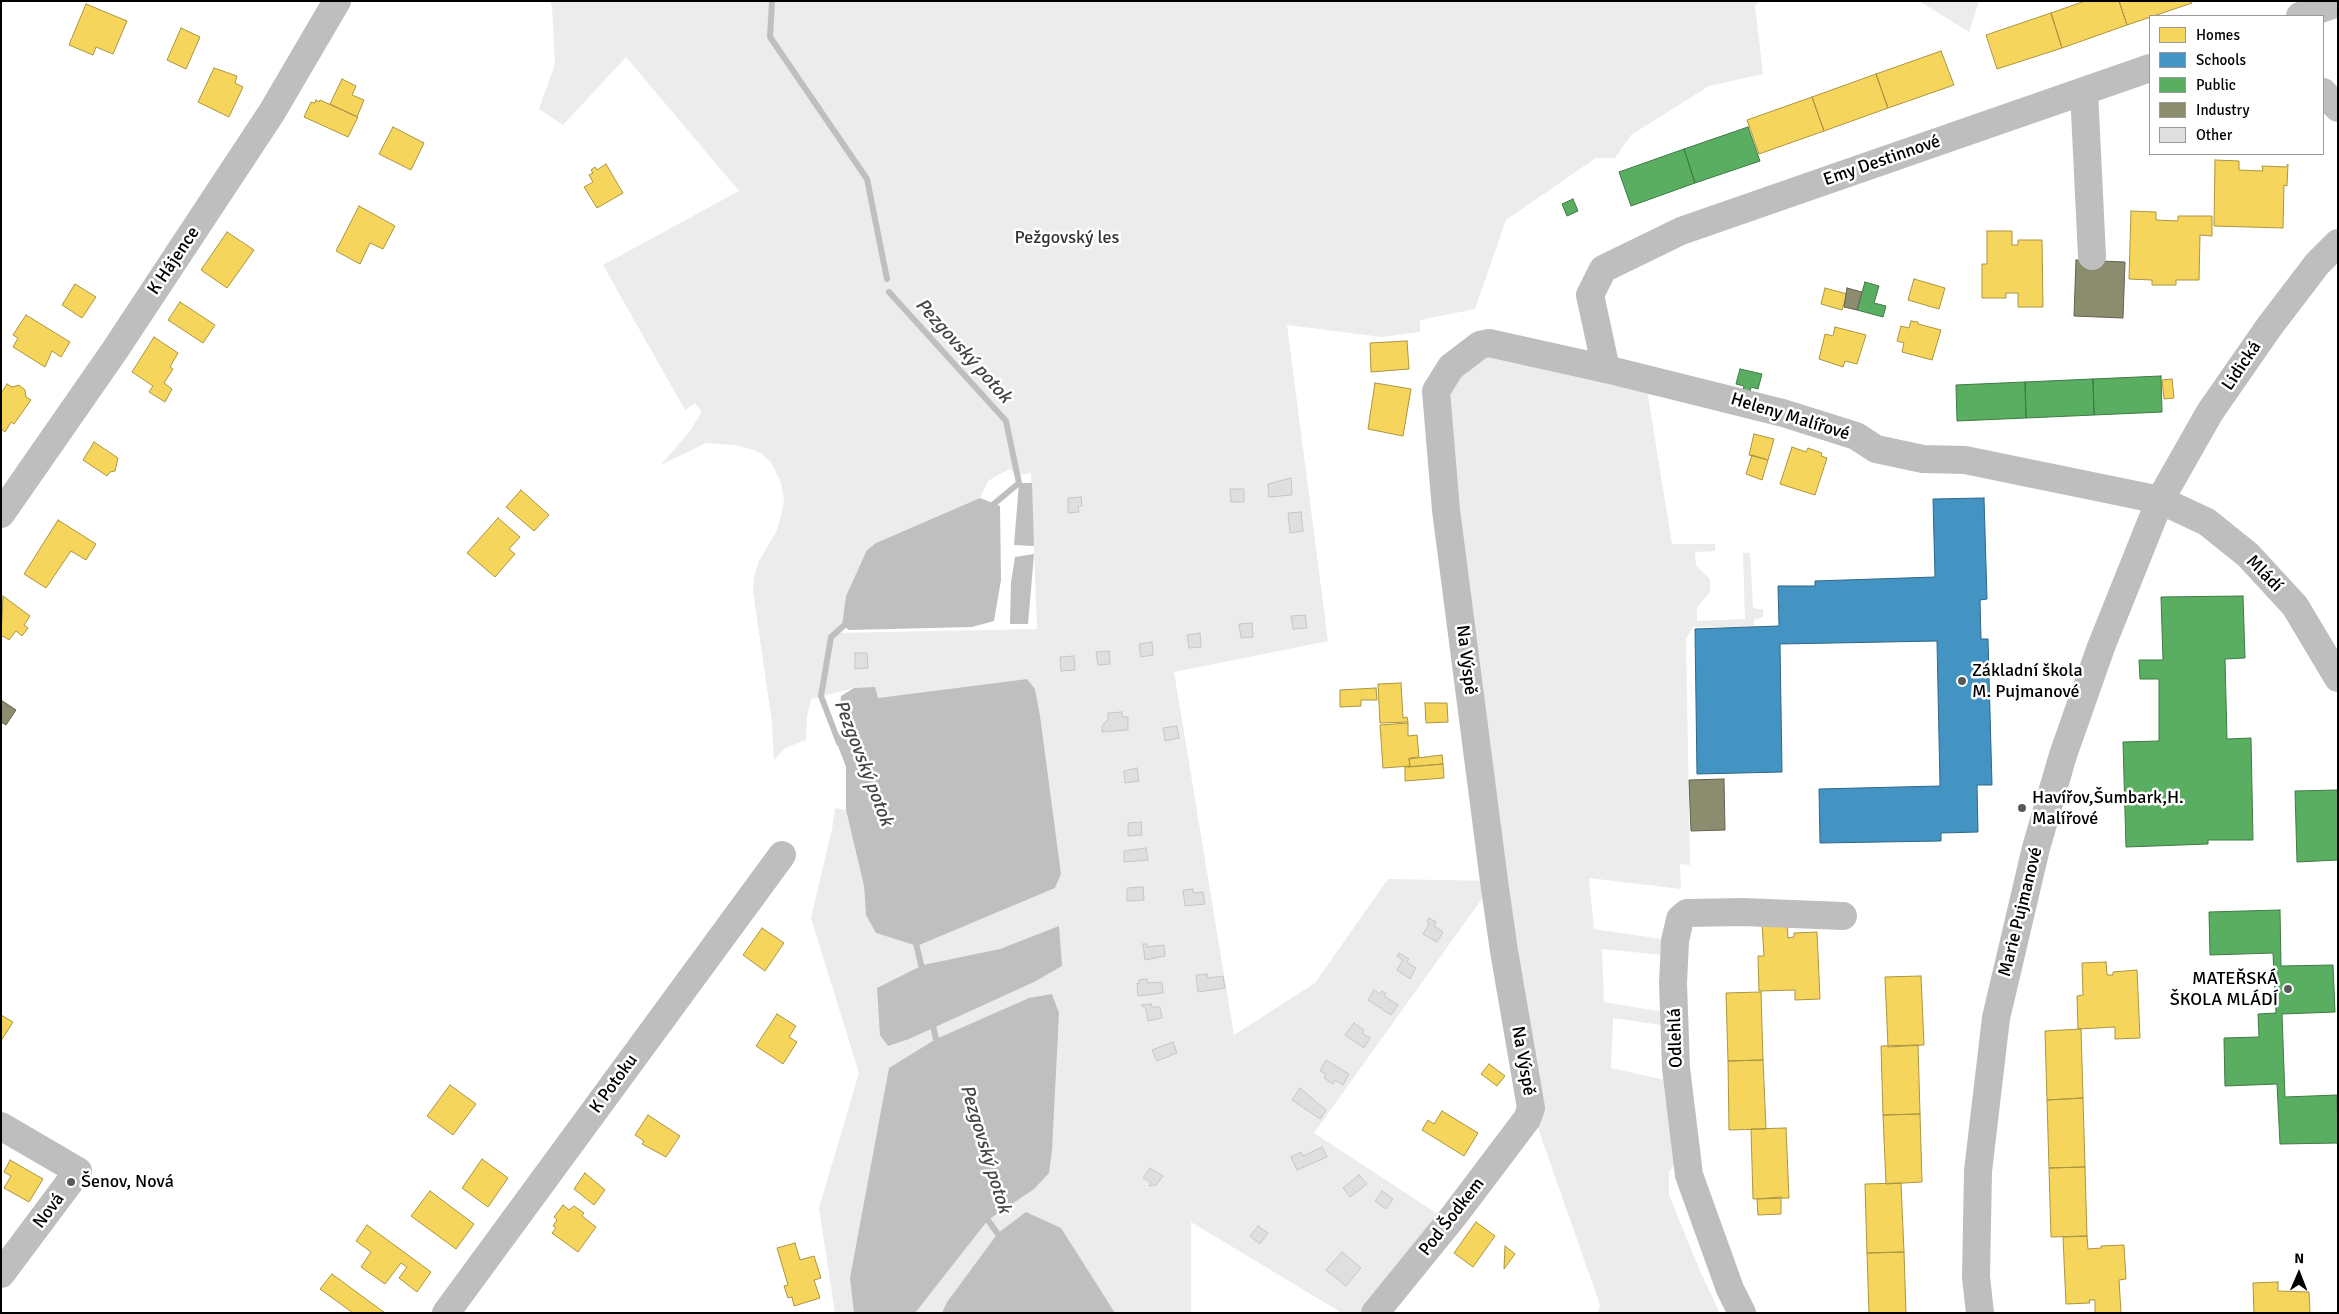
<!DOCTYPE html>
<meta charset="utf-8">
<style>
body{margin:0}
#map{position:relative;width:2339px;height:1314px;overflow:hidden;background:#fff;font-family:Signika,sans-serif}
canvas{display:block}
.frame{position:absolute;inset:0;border:2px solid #000;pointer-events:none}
.legend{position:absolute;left:2149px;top:15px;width:175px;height:140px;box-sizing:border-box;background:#fff;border:1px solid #999;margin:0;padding:6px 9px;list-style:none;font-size:15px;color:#000}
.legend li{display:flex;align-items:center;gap:10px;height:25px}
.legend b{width:25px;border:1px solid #999}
.north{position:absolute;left:2274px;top:1249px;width:50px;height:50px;-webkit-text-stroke:4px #fff;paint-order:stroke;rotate:1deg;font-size:14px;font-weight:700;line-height:20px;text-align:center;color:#000}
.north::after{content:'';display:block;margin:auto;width:18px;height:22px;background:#000;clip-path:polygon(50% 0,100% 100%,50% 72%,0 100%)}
</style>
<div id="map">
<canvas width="2339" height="1314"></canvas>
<div class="frame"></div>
<ul class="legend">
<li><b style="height:14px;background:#f6d55c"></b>Homes</li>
<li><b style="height:14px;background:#4393c3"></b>Schools</li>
<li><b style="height:14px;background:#5aae61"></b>Public</li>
<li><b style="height:14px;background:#8c8c6e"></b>Industry</li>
<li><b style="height:14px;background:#dfdfdf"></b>Other</li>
</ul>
<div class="north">N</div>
</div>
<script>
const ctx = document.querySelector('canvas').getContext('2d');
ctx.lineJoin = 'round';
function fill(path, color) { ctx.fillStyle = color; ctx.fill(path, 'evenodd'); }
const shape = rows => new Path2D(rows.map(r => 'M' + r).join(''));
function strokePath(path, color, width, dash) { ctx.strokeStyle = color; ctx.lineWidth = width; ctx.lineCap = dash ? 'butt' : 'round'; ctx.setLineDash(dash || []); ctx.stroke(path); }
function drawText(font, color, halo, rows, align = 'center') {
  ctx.font = font + ' Signika,sans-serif'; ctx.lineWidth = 5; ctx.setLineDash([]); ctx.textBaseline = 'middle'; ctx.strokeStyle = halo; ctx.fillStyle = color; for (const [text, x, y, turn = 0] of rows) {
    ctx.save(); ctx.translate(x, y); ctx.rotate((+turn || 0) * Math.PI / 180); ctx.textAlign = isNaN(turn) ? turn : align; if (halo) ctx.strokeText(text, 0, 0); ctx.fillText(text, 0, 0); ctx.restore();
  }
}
fill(shape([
 [550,1,1760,1,1755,6,1763,74,1709,86,1631,135,1615,158,1596,158,1506,220,1475,309,1420,320,1420,332,1382,337,1287,325,1328,641,1174,672,1234,1035,1315,983,1388,879,1494,881,1442,462,1451,367,1506,353,1647,390,1672,544,1715,544,1715,551,1695,552,1696,565,1710,579,1710,592,1697,607,1697,621,1745,619,1743,553,1750,553,1753,607,1756,609,1763,609,1763,617,1754,620,1754,627,1693,627,1686,639,1690,865,1680,864,1681,889,1589,878,1594,929,1675,941,1675,956,1602,949,1604,1002,1675,1014,1675,1027,1613,1018,1611,1068,1665,1080,1678,1160,1669,1172,1669,1195,1700,1271,1720,1313,1598,1313,1600,1305,1531,1108,1494,882,1314,1133,1447,1220,1378,1313,1342,1313,1191,1222,1191,1313,1115,1313,1109,1303,998,1233,947,1302,942,1313,835,1313,819,1208,859,1073,811,918,832,829,835,808,846,810,864,886,866,915,876,933,917,946,1055,888,1061,874,1035,689,1027,679,878,698,854,688,811,699,807,717,806,740,785,748,774,760,772,723,753,591,754,576,759,561,777,530,782,512,784,499,781,483,771,462,762,454,751,449,734,445,706,443,661,465,689,432,702,412,695,403,685,410,603,265,739,191,626,57,563,125,539,109,555,64,552,7],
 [1009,469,1018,475,1031,473,1037,629,836,633,842,625,846,596,867,551,876,543,980,498,988,481],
 [1919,1,1979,1,1969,32]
]), '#ececec');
fill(shape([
 [1019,483,1032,483,1034,546,1014,545],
 [980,498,1000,506,1001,580,994,621,972,627,849,630,842,625,846,596,867,550,876,543],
 [1034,554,1028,624,1010,624,1011,582,1015,557],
 [1027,679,1035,689,1040,716,1061,874,1055,888,917,946,876,933,866,915,864,886,846,810,846,767,835,738,849,728,840,709,841,696,854,688,875,687,878,698],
 [1059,926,1062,966,1034,982,909,1039,888,1046,880,1035,877,988,923,965,1000,949],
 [1052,994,1059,1013,1052,1150,1049,1173,1034,1189,988,1220,915,1313,854,1313,850,1278,889,1068,936,1039,1029,998],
 [1026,1212,1061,1228,1115,1313,942,1313,947,1302,998,1233]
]), '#bfbfbf');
const homes = shape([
 [2085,1,2119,1,2127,25,2062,48,2051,13,2085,1],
 [2119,1,2191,1,2192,3,2127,25,2119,1],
 [86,4,127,21,113,54,96,47,93,55,69,45,86,4],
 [2051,13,2062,48,1997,69,1986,35,2051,13],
 [181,28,200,37,186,69,167,60,181,28],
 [1941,51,1954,85,1888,108,1876,74,1941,51],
 [214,68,237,76,235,83,243,87,229,117,198,102,214,68],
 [1876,74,1888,108,1824,131,1812,97,1876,74],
 [342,79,356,86,352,95,364,100,357,117,330,104,342,79],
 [1812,97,1824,131,1759,154,1747,120,1812,97],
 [316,100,319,102,320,100,358,117,348,137,304,117,311,102,315,103,316,100],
 [393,127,424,143,411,170,379,154,393,127],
 [2215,160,2239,161,2239,170,2263,171,2262,166,2286,167,2288,164,2287,186,2284,185,2283,228,2214,226,2215,160],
 [606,164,623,193,597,208,584,187,593,182,589,175,593,173,591,170,595,167,597,170,606,164],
 [359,206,395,226,383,249,370,243,360,264,336,251,359,206],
 [2131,211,2156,212,2156,220,2178,221,2178,216,2212,216,2212,236,2200,235,2199,280,2176,280,2176,285,2152,285,2152,280,2129,279,2131,211],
 [1987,231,2012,231,2012,245,2018,245,2018,240,2042,240,2043,307,2018,307,2018,293,2006,293,2006,298,1982,298,1982,264,1987,264,1987,231],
 [227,232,254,250,227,288,201,270,227,232],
 [1914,279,1945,288,1939,309,1908,300,1914,279],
 [75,284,96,297,82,318,62,305,75,284],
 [1825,288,1847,294,1842,310,1821,304,1825,288],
 [180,302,215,325,203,343,168,320,180,302],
 [26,315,70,342,61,357,52,351,45,367,13,347,18,338,13,335,26,315],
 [1911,321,1918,322,1918,324,1941,330,1932,360,1902,352,1904,343,1897,341,1901,326,1909,328,1911,321],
 [1835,327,1866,335,1857,364,1845,361,1843,367,1819,359,1825,334,1833,336,1835,327],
 [154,337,178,353,170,367,173,369,164,383,172,389,165,402,149,392,153,386,132,372,154,337],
 [1407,341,1409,369,1371,372,1370,343,1407,341],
 [2172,379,2174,398,2164,399,2162,380,2172,379],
 [1375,383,1411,389,1403,436,1368,429,1375,383],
 [7,384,12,387,19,385,25,390,26,397,31,400,14,424,11,422,5,432,1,429,1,393,7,384],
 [1754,434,1774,439,1768,460,1749,455,1754,434],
 [94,442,118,458,115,471,110,472,107,476,83,460,94,442],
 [1792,447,1806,452,1808,448,1822,453,1821,456,1827,458,1815,495,1780,484,1792,447],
 [1752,455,1768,460,1762,480,1746,474,1752,455],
 [521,490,549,515,534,531,506,507,521,490],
 [498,518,520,537,509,549,515,554,495,577,467,553,498,518],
 [58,520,96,544,86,560,71,551,46,588,24,574,58,520],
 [3,596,30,616,24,625,28,628,22,636,16,631,9,640,3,636,1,638,3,596],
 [1401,683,1403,718,1407,717,1408,722,1380,723,1378,684,1401,683],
 [1376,688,1377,700,1361,700,1361,706,1340,707,1340,690,1376,688],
 [1425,703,1447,703,1448,722,1426,723,1425,703],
 [1408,723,1408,736,1417,735,1419,757,1409,758,1410,766,1383,768,1380,725,1408,723],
 [1442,755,1443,764,1408,767,1410,766,1409,759,1442,755],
 [1443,764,1444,778,1405,781,1405,767,1443,764],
 [1787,923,1788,938,1794,937,1794,933,1817,932,1820,999,1795,1000,1795,990,1759,991,1758,956,1764,956,1762,924,1787,923],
 [762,928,784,943,765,971,743,955,762,928],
 [2106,962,2107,975,2113,975,2113,972,2137,970,2140,1038,2115,1039,2115,1027,2078,1029,2077,996,2083,995,2082,963,2106,962],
 [1921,976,1924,1045,1888,1047,1885,977,1921,976],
 [1761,992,1763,1060,1728,1061,1726,993,1761,992],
 [777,1014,796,1026,789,1037,797,1042,783,1064,756,1046,777,1014],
 [1,1015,13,1022,1,1041,1,1015],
 [2081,1029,2083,1098,2047,1100,2045,1031,2081,1029],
 [1918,1045,1920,1114,1883,1115,1881,1046,1918,1045],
 [1763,1060,1766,1129,1729,1130,1728,1061,1763,1060],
 [1489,1064,1505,1076,1497,1086,1481,1074,1489,1064],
 [450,1085,476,1104,453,1135,427,1116,450,1085],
 [2083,1098,2085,1167,2049,1168,2047,1100,2083,1098],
 [1442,1111,1478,1133,1464,1156,1422,1130,1428,1120,1434,1124,1442,1111],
 [1920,1114,1922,1182,1886,1184,1883,1115,1920,1114],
 [648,1115,680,1136,666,1157,642,1144,644,1141,635,1135,648,1115],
 [1786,1128,1789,1198,1753,1199,1751,1129,1786,1128],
 [482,1159,508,1178,488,1207,462,1188,482,1159],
 [10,1160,43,1179,29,1202,4,1188,11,1176,4,1172,10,1160],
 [2085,1167,2087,1236,2051,1237,2049,1168,2085,1167],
 [585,1173,605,1190,594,1205,574,1189,585,1173],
 [1901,1183,1904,1252,1867,1253,1865,1184,1901,1183],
 [430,1191,474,1224,456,1249,411,1216,430,1191],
 [1781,1197,1781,1214,1758,1215,1757,1199,1781,1197],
 [563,1205,569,1210,574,1206,584,1213,582,1216,596,1227,578,1252,552,1233,556,1228,553,1226,557,1220,554,1217,563,1205],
 [1476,1222,1495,1236,1473,1267,1454,1253,1476,1222],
 [367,1225,431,1272,417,1292,399,1278,407,1267,401,1263,385,1284,361,1267,371,1252,356,1241,367,1225],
 [2087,1236,2088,1249,2101,1248,2101,1246,2124,1245,2126,1279,2119,1280,2121,1313,2095,1313,2095,1300,2089,1300,2090,1303,2066,1304,2063,1237,2087,1236],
 [795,1243,800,1260,814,1256,821,1278,814,1280,820,1298,794,1306,792,1297,788,1298,784,1286,788,1285,777,1248,795,1243],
 [1505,1246,1515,1254,1504,1269,1505,1246],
 [1904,1252,1906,1313,1869,1313,1867,1253,1904,1252],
 [332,1274,385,1313,353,1313,320,1289,332,1274],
 [2278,1282,2278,1291,2309,1292,2310,1313,2254,1313,2253,1283,2278,1282]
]);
fill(homes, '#f6d55c');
strokePath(homes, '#ac9540', 1);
const schools = shape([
 [1984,498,1987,599,1980,600,1981,639,1988,639,1992,785,1977,785,1978,832,1941,833,1941,841,1820,843,1819,789,1940,786,1937,641,1780,644,1782,772,1697,774,1695,629,1779,626,1778,586,1815,586,1815,581,1935,577,1933,499,1984,498]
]);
fill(schools, '#4393c3');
strokePath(schools, '#2f6788', 1);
const public = shape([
 [1748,127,1760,161,1695,183,1684,149,1748,127],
 [1684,149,1695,183,1631,206,1619,172,1684,149],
 [1573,199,1578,211,1567,216,1562,204,1573,199],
 [1865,282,1879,286,1874,303,1886,306,1883,317,1857,310,1865,282],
 [1740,369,1762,374,1758,389,1751,387,1750,393,1743,391,1744,386,1736,384,1740,369],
 [2161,376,2162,412,2094,415,2093,379,2161,376],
 [2093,379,2094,415,2026,418,2025,382,2093,379],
 [2025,382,2026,418,1957,421,1956,385,2025,382],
 [2243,596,2245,658,2225,659,2227,739,2251,738,2253,840,2208,840,2208,844,2126,847,2123,742,2159,741,2159,679,2140,679,2139,660,2163,660,2161,597,2243,596],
 [2338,790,2338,860,2297,862,2295,791,2338,790],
 [2280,910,2281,966,2333,965,2335,1012,2282,1014,2285,1097,2337,1095,2338,1143,2280,1144,2277,1084,2225,1086,2224,1038,2259,1037,2258,1014,2276,1013,2273,953,2210,955,2209,912,2280,910]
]);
fill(public, '#5aae61');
strokePath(public, '#3f7a44', 1);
const industry = shape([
 [2076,260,2125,262,2123,318,2074,316,2076,260],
 [1847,288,1862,292,1857,310,1844,307,1847,288],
 [1,700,16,710,6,725,1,722,1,700],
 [1724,779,1725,830,1691,831,1689,780,1724,779]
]);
fill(industry, '#8c8c6e');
strokePath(industry, '#62624d', 1);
strokePath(shape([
 [772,1,770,37,867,179,887,279],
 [889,292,1006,421,1019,483,989,508],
 [839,743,821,696,831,637,849,621],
 [915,939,923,973],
 [932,1022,938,1047],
 [986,1212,988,1220,1002,1240]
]), '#bfbfbf', 6);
const building = shape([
 [1291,478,1292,495,1269,497,1268,484,1291,478],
 [1230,489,1244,489,1244,502,1231,502,1230,489],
 [1081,497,1082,506,1078,507,1079,512,1068,513,1068,498,1081,497],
 [1301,512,1303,531,1290,533,1288,513,1301,512],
 [1305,615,1307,628,1293,629,1291,616,1305,615],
 [1252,623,1253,637,1241,638,1239,624,1252,623],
 [1200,633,1201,647,1189,648,1187,635,1200,633],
 [1152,642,1153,655,1141,657,1139,644,1152,642],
 [1109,651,1110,664,1098,665,1096,652,1109,651],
 [855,653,867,653,868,668,855,669,855,653],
 [1074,656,1075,670,1061,671,1060,657,1074,656],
 [1122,712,1122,717,1128,717,1128,730,1102,732,1102,726,1108,719,1108,713,1122,712],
 [1177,726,1179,738,1165,741,1163,728,1177,726],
 [1137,768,1139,781,1125,783,1124,771,1137,768],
 [1141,822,1142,835,1128,836,1128,823,1141,822],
 [1146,848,1148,860,1124,862,1124,851,1146,848],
 [1143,887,1144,900,1127,901,1127,888,1143,887],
 [1193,889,1193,893,1203,892,1205,904,1185,906,1183,890,1193,889],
 [1429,918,1436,922,1434,926,1443,932,1437,942,1423,934,1429,924,1427,922,1429,918],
 [1143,944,1147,944,1147,947,1164,945,1165,956,1145,960,1143,944],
 [1399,953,1409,959,1407,962,1416,968,1410,979,1397,970,1403,960,1397,956,1399,953],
 [1207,974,1208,978,1223,976,1225,988,1198,992,1196,975,1207,974],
 [1147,979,1148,983,1162,982,1163,993,1138,996,1137,983,1139,984,1139,980,1147,979],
 [1374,990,1380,994,1382,991,1386,994,1384,996,1398,1005,1391,1015,1368,1000,1374,990],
 [1151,1004,1152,1007,1160,1007,1162,1018,1148,1021,1146,1009,1141,1005,1151,1004],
 [1354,1023,1364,1030,1362,1033,1370,1038,1364,1048,1345,1035,1354,1023],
 [1173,1042,1177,1053,1157,1061,1152,1050,1173,1042],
 [1326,1060,1349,1074,1343,1085,1335,1080,1333,1084,1324,1078,1326,1074,1320,1071,1326,1060],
 [1300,1088,1326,1110,1320,1119,1292,1100,1300,1088],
 [1322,1147,1327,1157,1297,1170,1291,1157,1301,1152,1303,1156,1322,1147],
 [1150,1168,1163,1176,1156,1185,1149,1186,1151,1182,1143,1178,1150,1168],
 [1359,1175,1367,1184,1350,1197,1343,1188,1359,1175],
 [1382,1191,1393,1199,1386,1209,1375,1201,1382,1191],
 [1258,1226,1268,1233,1260,1244,1250,1236,1258,1226],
 [1342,1252,1361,1268,1346,1286,1326,1270,1342,1252]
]);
fill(building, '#dfdfdf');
strokePath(building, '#c7c7c7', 1);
strokePath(shape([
 [2300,16,2338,3],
 [2150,68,1681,231,1603,269,1590,295,1606,369,1783,413,1856,436,1876,449,1923,459,1965,460,2160,500,2207,522,2248,555,2295,606,2338,678],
 [2084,91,2092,256],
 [2323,92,2338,108],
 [1,514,115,350,272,112,337,1],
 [1,1126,78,1171,1,1274],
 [446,1313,782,855],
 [1375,1313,1453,1217,1527,1119,1531,1108,1504,951,1494,881,1446,510,1436,391,1451,367,1480,345,1489,343,1606,369],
 [1742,1313,1730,1289,1689,1175,1676,1068,1673,983,1675,941,1680,919,1687,913,1742,912,1843,916],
 [1980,1313,1976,1277,1978,1171,1996,1018,2036,848,2063,755,2101,647,2160,500,2210,412,2269,327,2317,264,2338,243]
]), '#bebebe', 28);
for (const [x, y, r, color] of [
 [1962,681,5,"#595959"],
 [2022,808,5,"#595959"],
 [2288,989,5,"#595959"],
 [71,1182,5,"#595959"]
]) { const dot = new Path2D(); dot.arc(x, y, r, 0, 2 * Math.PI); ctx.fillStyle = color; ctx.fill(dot); strokePath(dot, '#fff', 2); }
drawText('18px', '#000', '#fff', [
 ["Emy Destinnové",1882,161,-19],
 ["K Hájence",174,261,-56],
 ["Lidická",2242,366,-56],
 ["Heleny Malířové",1790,417,17],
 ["Mládí",2264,574,46],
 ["Na Výspě",1466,660,83],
 ["Marie Pujmanové",2021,912,-76],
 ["Odlehlá",1676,1038,-92],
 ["Na Výspě",1523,1061,80],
 ["K Potoku",614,1084,-54],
 ["Nová",49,1211,-53],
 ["Pod Šodkem",1452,1217,-52]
]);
drawText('18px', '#333', '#fff', [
 ["Pežgovský les",1067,238]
]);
drawText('18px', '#000', '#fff', [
 ["Základní škola",1972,671],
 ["M. Pujmanové",1972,692],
 ["Havířov,Šumbark,H.",2032,798],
 ["Malířové",2032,819],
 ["MATEŘSKÁ",2278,979,"right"],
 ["ŠKOLA MLÁDÍ",2278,1000,"right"],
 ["Šenov, Nová",81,1182]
], 'left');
drawText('italic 19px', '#444', '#fff', [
 ["Pezgovský potok",963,351,48],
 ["Pezgovský potok",863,763,69],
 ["Pezgovský potok",985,1149,73]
]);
</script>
